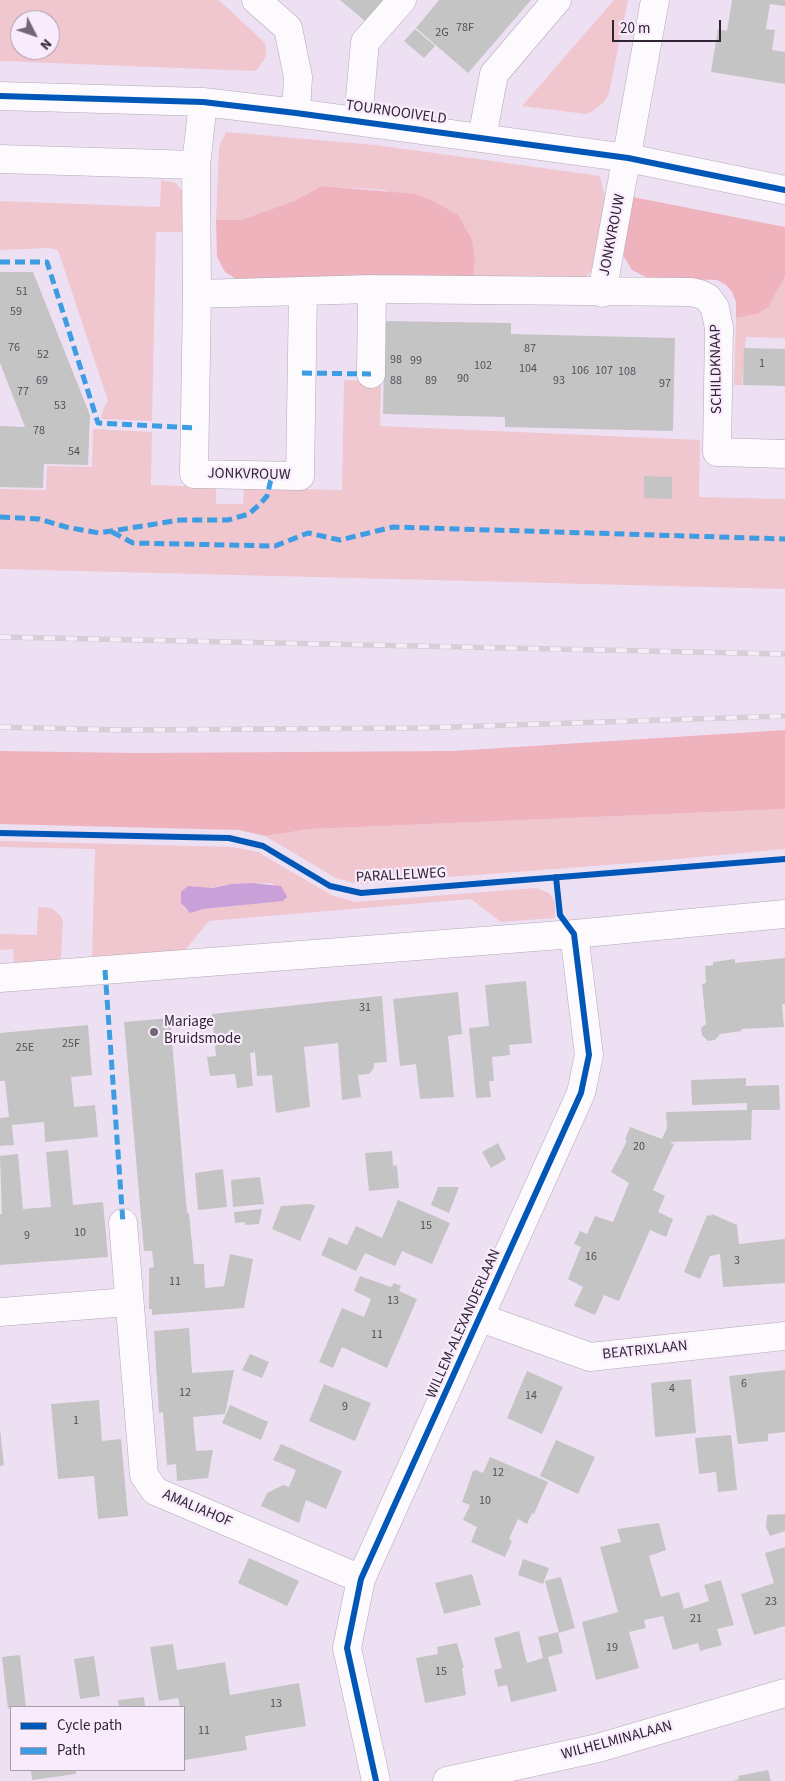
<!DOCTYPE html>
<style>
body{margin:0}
#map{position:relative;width:785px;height:1781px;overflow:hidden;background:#eee0f3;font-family:"Source Sans 3",sans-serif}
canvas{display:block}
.legend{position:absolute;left:10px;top:1706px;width:175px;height:65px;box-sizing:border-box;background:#f8ebfc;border:1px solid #a89cac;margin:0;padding:6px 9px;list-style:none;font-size:15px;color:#312535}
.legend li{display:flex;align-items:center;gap:10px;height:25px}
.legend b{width:25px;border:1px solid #a89cac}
.north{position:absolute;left:10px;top:10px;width:50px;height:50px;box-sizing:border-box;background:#f8ebfc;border:1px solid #a89cac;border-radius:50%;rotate:131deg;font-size:14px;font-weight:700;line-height:20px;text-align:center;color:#312535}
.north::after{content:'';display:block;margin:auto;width:18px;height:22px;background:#736678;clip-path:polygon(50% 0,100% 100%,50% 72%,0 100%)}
.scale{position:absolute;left:612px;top:20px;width:109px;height:22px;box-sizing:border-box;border:2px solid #312535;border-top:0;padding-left:6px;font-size:15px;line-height:18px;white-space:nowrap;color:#312535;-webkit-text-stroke:4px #f8ebfc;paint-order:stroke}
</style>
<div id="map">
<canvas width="785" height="1781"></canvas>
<ul class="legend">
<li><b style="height:6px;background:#0057b8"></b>Cycle path</li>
<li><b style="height:6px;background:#3e9ce2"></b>Path</li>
</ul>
<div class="north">N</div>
<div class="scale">20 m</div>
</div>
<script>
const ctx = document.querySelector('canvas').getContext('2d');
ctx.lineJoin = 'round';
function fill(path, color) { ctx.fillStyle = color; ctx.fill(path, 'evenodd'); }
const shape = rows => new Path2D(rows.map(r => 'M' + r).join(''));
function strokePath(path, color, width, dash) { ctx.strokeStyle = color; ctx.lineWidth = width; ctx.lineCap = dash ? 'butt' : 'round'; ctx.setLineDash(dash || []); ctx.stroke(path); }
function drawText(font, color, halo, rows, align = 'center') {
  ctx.font = font + ' "Source Sans 3",sans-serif'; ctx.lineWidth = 4.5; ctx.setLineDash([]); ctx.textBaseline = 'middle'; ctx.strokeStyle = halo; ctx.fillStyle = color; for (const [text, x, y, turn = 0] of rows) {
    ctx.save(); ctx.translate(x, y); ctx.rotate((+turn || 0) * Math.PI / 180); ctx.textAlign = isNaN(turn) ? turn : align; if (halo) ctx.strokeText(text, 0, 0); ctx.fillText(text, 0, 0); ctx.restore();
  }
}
fill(shape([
 [0,0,219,0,265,43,266,57,256,71,0,61],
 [20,20,50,20,50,50,20,50],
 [614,0,628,0,609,93,605,101,593,111,586,114,522,106],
 [226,132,376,145,600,176,605,197,594,265,589,274,580,281,472,281,386,190,322,186,294,201,241,220,216,220,219,147],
 [161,180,176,183,185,195,184,232,156,232,152,421,101,419,104,407,108,401,58,250,49,248,0,250,0,201,160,207],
 [785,276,785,338,746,337,742,385,734,385,736,318,757,314],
 [344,380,381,381,380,426,700,440,699,497,785,499,785,589,0,569,0,489,46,490,47,466,92,467,93,429,152,432,151,485,216,487,216,504,243,504,244,488,342,490],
 [785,809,785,849,634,863,357,884,336,878,265,836,311,829],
 [0,841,233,847,258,852,331,895,356,902,536,888,549,893,553,898,555,905,555,918,501,922,471,899,209,921,185,950,92,958,95,849,0,847],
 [272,883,286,900,195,910,186,910,181,903,192,886,206,889,231,884],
 [38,907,51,908,60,915,63,921,61,960,14,964,13,949,0,950,0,934,37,935]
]), '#f0c6cf');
fill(shape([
 [322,186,416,194,435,202,458,215,472,240,475,261,472,281,238,280,225,272,217,257,216,220,241,220,294,201],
 [633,197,785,227,785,276,768,307,757,314,736,318,736,302,732,292,726,285,717,280,648,278,632,270,624,257,624,245],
 [785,730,785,809,311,829,265,836,239,830,0,824,0,751,136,753,453,751]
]), '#efb3be');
fill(shape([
 [252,883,281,886,287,897,283,901,203,909,190,913,181,903,181,892,188,886,213,888,231,884]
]), '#caa0d8');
fill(shape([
 [340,0,383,0,365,21],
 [439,0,531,0,468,73,416,28],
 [732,0,785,0,785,6,770,4,766,29,775,30,772,50,785,52,785,84,711,72,718,29,727,31],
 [415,29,435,46,424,58,404,41],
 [0,272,33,272,90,415,88,465,44,464,43,488,0,487,0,426,25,427,0,363],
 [385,321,511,323,511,334,675,338,673,431,505,427,505,417,383,414],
 [744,348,785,349,785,386,743,385],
 [644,476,672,477,672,499,644,498],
 [785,958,785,1004,782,1004,784,1027,741,1029,742,1031,720,1034,715,1040,708,1041,702,1035,701,1028,706,1024,702,984,706,983,705,966,713,965,713,962,735,959,735,963],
 [526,981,532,1043,509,1045,510,1055,492,1057,494,1081,489,1081,491,1097,476,1098,469,1028,489,1026,485,985],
 [458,992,462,1034,448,1036,454,1097,420,1099,416,1064,400,1066,393,999],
 [382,996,387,1062,374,1063,374,1068,369,1074,358,1075,361,1097,342,1100,338,1043,304,1047,310,1107,276,1113,272,1075,257,1076,255,1052,250,1053,253,1086,237,1088,235,1074,210,1076,207,1057,216,1056,212,1014],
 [170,1018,187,1213,189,1213,194,1264,204,1264,205,1288,224,1286,230,1254,253,1259,244,1308,152,1315,152,1309,149,1309,149,1268,154,1267,152,1251,144,1251,124,1022],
 [88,1025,92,1075,71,1077,74,1107,95,1105,98,1137,45,1142,44,1122,12,1125,14,1145,0,1146,0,1118,9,1117,5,1081,0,1081,0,1033],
 [746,1078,746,1086,779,1085,780,1110,752,1110,751,1140,669,1142,674,1144,653,1190,665,1196,658,1212,673,1219,666,1237,650,1230,619,1301,604,1295,595,1315,574,1306,583,1287,568,1279,581,1247,574,1244,580,1231,587,1234,595,1216,613,1222,629,1183,611,1172,627,1141,625,1140,630,1127,662,1139,667,1128,666,1112,747,1110,747,1103,692,1105,691,1080],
 [498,1143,506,1159,491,1168,482,1152],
 [68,1150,73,1205,103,1202,108,1257,0,1265,0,1214,2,1214,0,1156,18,1154,23,1209,51,1207,46,1152],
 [392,1151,393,1166,397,1165,399,1188,369,1191,365,1153],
 [223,1169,227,1207,198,1210,195,1173],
 [260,1177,264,1204,233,1207,231,1180],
 [438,1187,459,1187,449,1213,431,1205],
 [398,1200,450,1223,432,1264,402,1251,395,1266,365,1253,356,1271,321,1255,329,1237,347,1245,356,1226,382,1238],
 [311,1204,315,1206,300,1241,272,1229,281,1206],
 [262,1209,259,1224,245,1225,245,1222,235,1223,234,1212],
 [712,1214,737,1225,739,1244,785,1239,785,1283,723,1287,720,1254,710,1256,700,1279,684,1272,707,1215,711,1216],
 [360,1276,391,1287,394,1283,401,1286,399,1291,417,1299,387,1368,342,1347,333,1368,319,1362,342,1308,364,1317,371,1299,354,1291],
 [189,1328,192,1373,234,1370,225,1414,193,1417,196,1451,213,1450,208,1478,177,1481,176,1464,167,1465,163,1412,159,1413,154,1331],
 [250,1354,269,1362,262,1378,242,1370],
 [785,1370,785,1432,768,1434,768,1441,738,1444,729,1376],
 [527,1371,563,1387,542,1434,507,1418],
 [691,1379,696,1433,655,1437,651,1383],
 [324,1384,371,1403,355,1441,309,1421],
 [99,1400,102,1441,121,1439,128,1516,98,1519,94,1476,58,1479,51,1404],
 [230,1405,268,1422,261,1440,222,1423],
 [0,1429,4,1465,0,1466],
 [731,1435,737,1490,718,1492,716,1472,699,1474,695,1438],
 [556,1440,595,1457,578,1494,540,1476],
 [281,1444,342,1471,326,1509,306,1500,299,1523,261,1506,267,1493,283,1485,289,1487,296,1470,273,1460],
 [490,1457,548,1482,534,1514,532,1513,527,1524,518,1519,509,1539,512,1541,505,1557,471,1542,477,1527,463,1520,470,1505,462,1502,473,1471,476,1470,483,1473],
 [785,1514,785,1531,770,1536,766,1527,767,1515],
 [659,1523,666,1550,649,1556,661,1597,679,1592,684,1609,709,1601,704,1585,721,1580,734,1625,717,1629,722,1645,700,1651,698,1643,673,1650,663,1616,644,1620,646,1628,629,1632,639,1668,596,1680,582,1622,618,1612,600,1547,621,1542,617,1529],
 [785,1547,785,1626,754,1635,741,1594,774,1583,765,1553],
 [249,1558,299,1581,287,1606,238,1583],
 [523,1559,549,1568,543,1584,518,1575],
 [472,1574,481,1605,444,1614,435,1583],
 [561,1577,575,1628,559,1633,545,1581],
 [519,1631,527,1663,543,1658,538,1637,558,1632,563,1653,548,1657,557,1691,511,1702,507,1685,498,1687,494,1670,502,1668,494,1638],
 [457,1643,464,1668,462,1668,466,1695,425,1703,416,1658,438,1654,437,1647],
 [173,1644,177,1670,225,1662,230,1695,299,1683,306,1726,245,1736,247,1750,185,1760,184,1707,180,1707,178,1698,159,1701,150,1647],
 [20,1655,26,1707,11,1707,8,1709,2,1657],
 [94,1656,100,1696,80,1699,74,1659],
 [144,1697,145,1707,119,1707,118,1700],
 [31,1770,76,1770,76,1774,32,1780],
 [768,1770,771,1781,733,1781,739,1779,738,1776]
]), '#c4c4c4');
const minor = shape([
 [256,0,288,28,298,77,296,113],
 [0,96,203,102,296,113,628,158,785,190],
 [358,120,365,42,402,0],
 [482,138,494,74,557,0],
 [0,159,196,165,203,102],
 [196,165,197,294,372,289,691,292,700,294,708,298,715,308,719,328,717,452,785,454],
 [602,293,655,0],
 [197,294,194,474,300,476,303,292],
 [371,374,372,289],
 [0,978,574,934,785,914],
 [123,1223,144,1475,155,1491,361,1579],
 [0,1312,128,1302],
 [481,1318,590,1357,785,1336],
 [376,1781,347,1648,361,1579,581,1093,589,1055,574,934],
 [447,1781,598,1748,785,1693]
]);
strokePath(minor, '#b3a7b7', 29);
strokePath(minor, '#fcfafd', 28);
const rail = shape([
 [0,637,785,654],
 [0,727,123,730,420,728,785,716]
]);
strokePath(rail, '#d4d0d6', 5.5);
strokePath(rail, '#f8ebfc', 4, [11]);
strokePath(shape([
 [0,262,47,262,98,423,195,428],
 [302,373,371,374],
 [0,517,39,519,66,527,99,533,180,520,228,520,249,514,261,503,267,496,272,475],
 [112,532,133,543,275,546,308,533,340,540,393,527,785,539],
 [105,970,123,1223]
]), '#3e9ce2', 5, [10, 5]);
strokePath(shape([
 [0,96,203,102,296,113,628,158,785,190],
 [0,833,229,838,263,846,330,886,361,893,785,859],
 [376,1781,347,1648,361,1579,581,1093,589,1055,574,934,560,915,556,877]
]), '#0057b8', 6);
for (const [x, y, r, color] of [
 [154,1032,5,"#736678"]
]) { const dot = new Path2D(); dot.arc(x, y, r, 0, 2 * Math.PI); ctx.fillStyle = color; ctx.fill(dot); strokePath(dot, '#f8ebfc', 2); }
drawText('12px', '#564d59', null, [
 ["78F",465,28],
 ["2G",442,33],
 ["51",22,292],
 ["59",16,312],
 ["76",14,348],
 ["87",530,349],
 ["52",43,355],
 ["98",396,360],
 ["99",416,361],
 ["1",762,364],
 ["102",483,366],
 ["104",528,369],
 ["106",580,371],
 ["107",604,371],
 ["108",627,372],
 ["90",463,379],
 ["69",42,381],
 ["88",396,381],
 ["89",431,381],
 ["93",559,381],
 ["97",665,384],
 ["77",23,392],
 ["53",60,406],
 ["78",39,431],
 ["54",74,452],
 ["31",365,1008],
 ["25F",71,1044],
 ["25E",25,1048],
 ["20",639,1147],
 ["15",426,1226],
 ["10",80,1233],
 ["9",27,1236],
 ["16",591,1257],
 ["3",737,1261],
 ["11",175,1282],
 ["13",393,1301],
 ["11",377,1335],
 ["6",744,1384],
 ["4",672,1389],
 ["12",185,1393],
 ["14",531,1396],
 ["9",345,1407],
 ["1",76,1421],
 ["12",498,1473],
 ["10",485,1501],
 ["23",771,1602],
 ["21",696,1619],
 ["19",612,1648],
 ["15",441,1672],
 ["13",276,1704],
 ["11",204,1731]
]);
drawText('15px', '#312535', '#f8ebfc', [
 ["TOURNOOIVELD",396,113,8],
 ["JONKVROUW",613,235,-79],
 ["SCHILDKNAAP",717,369,-91],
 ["JONKVROUW",249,475,1],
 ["PARALLELWEG",401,876,-3],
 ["WILLEM-ALEXANDERLAAN",464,1324,-66],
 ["BEATRIXLAAN",645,1351,-6],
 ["AMALIAHOF",197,1509,23],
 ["WILHELMINALAAN",617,1741,-15]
]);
drawText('15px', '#312535', '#f8ebfc', [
 ["Mariage",164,1023],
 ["Bruidsmode",164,1040]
], 'left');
</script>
